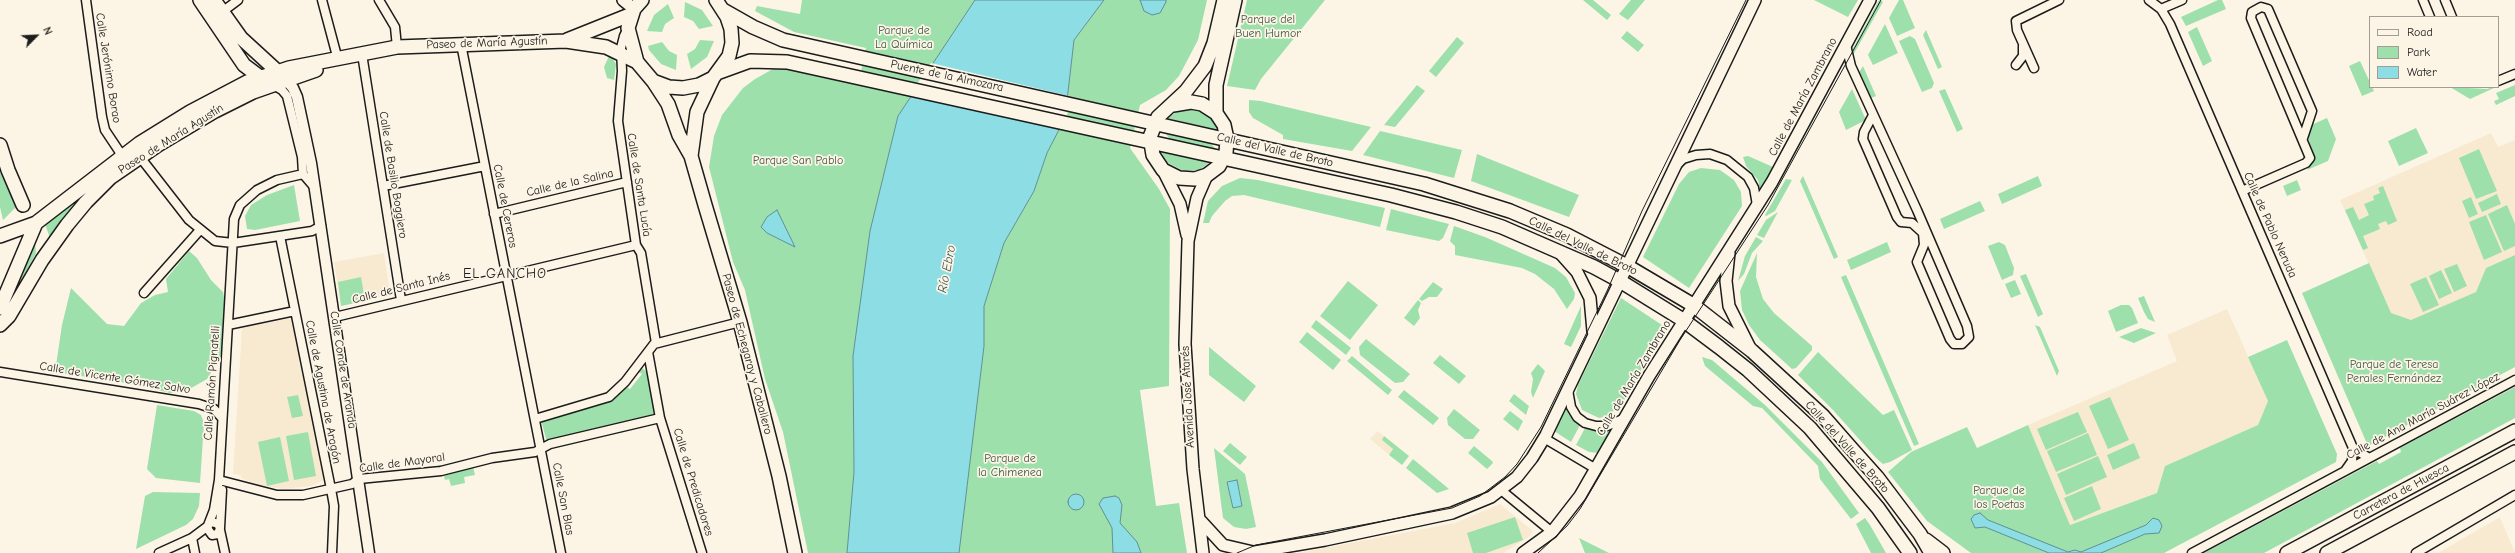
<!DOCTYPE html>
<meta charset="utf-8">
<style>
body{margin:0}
#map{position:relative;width:2515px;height:553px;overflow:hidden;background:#fcf5e5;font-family:"Comic Neue",sans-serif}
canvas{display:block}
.legend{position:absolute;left:2369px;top:16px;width:130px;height:72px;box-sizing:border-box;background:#fcf5e5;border:1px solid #a29e95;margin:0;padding:5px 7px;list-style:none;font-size:12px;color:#1c1c1c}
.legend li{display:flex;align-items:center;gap:8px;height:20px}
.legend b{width:20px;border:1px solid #a29e95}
.north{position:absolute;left:16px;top:16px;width:40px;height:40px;-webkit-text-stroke:3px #fcf5e5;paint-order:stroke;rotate:66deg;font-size:11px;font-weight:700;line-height:16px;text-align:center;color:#1c1c1c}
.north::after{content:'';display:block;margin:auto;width:14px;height:18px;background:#1c1c1c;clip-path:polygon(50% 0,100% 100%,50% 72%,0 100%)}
</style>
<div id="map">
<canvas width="2515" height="553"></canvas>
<ul class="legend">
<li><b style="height:5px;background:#fcf5e5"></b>Road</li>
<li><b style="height:11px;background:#9de0ab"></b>Park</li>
<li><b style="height:11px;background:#8ddee4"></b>Water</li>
</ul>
<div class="north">N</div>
</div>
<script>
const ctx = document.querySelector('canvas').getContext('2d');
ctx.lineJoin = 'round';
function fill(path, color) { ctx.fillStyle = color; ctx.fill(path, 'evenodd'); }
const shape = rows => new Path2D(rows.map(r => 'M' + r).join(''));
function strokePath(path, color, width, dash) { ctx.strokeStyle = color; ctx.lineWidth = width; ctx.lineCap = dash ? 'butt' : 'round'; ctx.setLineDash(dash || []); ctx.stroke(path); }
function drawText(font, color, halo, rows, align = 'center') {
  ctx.font = font + ' "Comic Neue",sans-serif'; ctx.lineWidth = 3.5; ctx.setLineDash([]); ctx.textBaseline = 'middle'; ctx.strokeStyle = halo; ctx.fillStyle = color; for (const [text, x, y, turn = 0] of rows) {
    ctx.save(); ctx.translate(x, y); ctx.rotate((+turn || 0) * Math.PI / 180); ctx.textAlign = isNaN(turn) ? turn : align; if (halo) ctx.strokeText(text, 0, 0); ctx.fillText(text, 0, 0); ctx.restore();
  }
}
fill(shape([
 [2491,133,2498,147,2515,140,2515,255,2486,268,2476,292,2411,321,2391,314,2340,200],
 [384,253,390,294,341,306,334,262],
 [2227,309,2268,401,2258,425,2165,466,2157,493,2070,525,2028,425,2177,361,2167,335],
 [292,318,324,480,312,486,284,489,258,485,241,478,241,475,233,474,242,327],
 [1377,431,1384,436,1382,440,1393,449,1389,455,1370,439],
 [1500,504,1533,531,1529,537,1503,553,1298,553,1455,523],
 [2500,517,2515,553,2438,553]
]), '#f8ead1');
fill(shape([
 [802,0,975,0,898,116,870,231,853,356,854,472,847,553,808,553,783,432,765,379,745,290,733,262,709,167,714,136,722,115,743,88,755,79,773,69,786,69,858,85,866,48,794,32,755,11,757,6,800,14],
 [1104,0,1207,0,1198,40,1179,76,1166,90,1140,105,1130,148,1159,189,1170,209,1169,386,1140,390,1156,506,1179,503,1187,553,959,553,984,346,984,306,1004,243,1034,191,1047,153,1065,118,1074,40],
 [1247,0,1325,0,1261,79,1255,90,1227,86],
 [1583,0,1593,0,1611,15,1607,20],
 [1631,0,1645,0,1628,20,1619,14],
 [1814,0,1858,0,1848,17],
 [1879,0,1883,2,1852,57,1851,52],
 [1899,0,1903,0,1915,28,1897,36,1889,18],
 [2218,0,2222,0,2226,9,2186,26,2181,17],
 [685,2,702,10,713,26,699,29,693,21,684,17],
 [668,4,674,18,665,24,662,32,647,31,654,15],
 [1885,24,1898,53,1873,65,1868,55],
 [2197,27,2212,61,2203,66,2188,32],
 [1926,30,1942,67,1938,69,1923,35],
 [1627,31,1644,45,1638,52,1621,38],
 [1910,36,1915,39,1934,83,1932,88,1922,92,1899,41],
 [1457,37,1464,43,1436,77,1429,71],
 [700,40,714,41,707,57,691,69,687,54,695,49],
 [662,42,669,51,677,55,676,70,661,64,649,50,648,46],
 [610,54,616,64,614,80,607,78,604,67],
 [2360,61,2374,91,2362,96,2349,66],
 [1863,66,1876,96,1871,98,1861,75,1858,74],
 [1417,85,1425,91,1395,127,1384,125],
 [2515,85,2515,96,2496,105,2494,101,2499,99,2496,93],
 [2450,87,2487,89,2493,87,2494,88,2470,99],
 [1852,89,1866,120,1846,130,1839,112],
 [1945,89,1963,129,1957,132,1939,91],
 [1249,100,1261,101,1371,127,1352,151,1283,139,1283,135,1253,118,1249,112],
 [1195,109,1210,117,1219,131,1167,118,1180,110],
 [2327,118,2336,139,2328,161,2307,170,2315,157,2307,135,2309,126],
 [2416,128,2428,153,2399,166,2388,141],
 [1163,130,1208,141,1216,149,1175,141,1169,138],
 [1380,131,1462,150,1454,178,1363,155],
 [1159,149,1213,160,1199,170,1184,171,1168,163],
 [2479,149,2497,191,2476,199,2459,158],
 [1477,154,1579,195,1569,217,1471,181],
 [1748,156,1773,167,1760,191,1758,180,1746,166,1743,157],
 [1701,168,1720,170,1734,180,1741,192,1742,206,1689,288,1643,257,1679,184,1689,172],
 [0,172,16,207,3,220,0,207],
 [1803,176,1838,257,1834,259,1800,181],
 [2038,176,2042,186,2002,204,1998,194],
 [1240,178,1258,180,1385,208,1380,227,1244,195,1232,196,1225,201,1212,216,1209,223,1203,223,1208,201,1222,186],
 [1786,179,1792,180,1775,211,1766,216,1765,215],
 [2297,180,2301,190,2287,196,2283,186],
 [294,185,300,221,255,230,247,229,245,216,251,205,267,195],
 [2383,186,2397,221,2388,225,2386,221,2378,224,2380,229,2363,236,2368,248,2363,250,2345,210,2353,207,2359,220,2369,215,2364,204,2374,200,2373,196,2380,193,2378,188],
 [88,191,81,198,50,238,45,224],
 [2497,194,2501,204,2482,212,2478,203],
 [2471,197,2478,214,2469,218,2462,201],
 [1980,201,1985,211,1944,229,1940,219],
 [2507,205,2515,224,2515,246,2504,251,2488,214],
 [1391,209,1449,224,1443,238,1439,241,1386,230],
 [1778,212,1764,238,1757,235,1766,220],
 [2486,215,2502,252,2484,260,2469,222],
 [1454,226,1485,237,1555,268,1566,277,1575,293,1574,299,1567,309,1554,289,1535,274,1522,268,1455,255,1455,246,1450,241],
 [1756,237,1763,241,1752,253,1744,274,1738,281,1745,256],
 [35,240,36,253,17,290,13,289],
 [1887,242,1891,252,1851,270,1847,260],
 [1999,242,2005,245,2014,268,2013,275,2002,280,1988,246],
 [189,251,197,258,211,280,223,292,227,314,220,358,207,379,186,391,170,393,154,389,138,379,133,384,55,372,62,325,71,288,107,324,124,326,141,303,155,295,168,292,166,279],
 [1757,253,1756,277,1763,299,1774,313,1812,346,1812,350,1796,368,1792,369,1760,340,1749,325,1742,310,1740,291],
 [2515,255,2515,367,2368,446,2302,293,2369,263,2391,313,2411,320,2476,292,2486,268],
 [2457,264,2467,286,2454,292,2444,269],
 [2441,270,2452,293,2439,299,2429,276],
 [2026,274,2043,314,2038,317,2020,276],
 [1846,275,1919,444,1914,446,1841,277],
 [361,277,365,301,341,306,338,282],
 [2426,277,2439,305,2423,312,2410,284],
 [2015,280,2021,294,2011,298,2005,284],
 [1348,281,1378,305,1350,340,1320,316],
 [1433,282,1443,289,1437,297,1429,297,1422,301,1419,299],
 [2144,296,2155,322,2148,319,2144,312,2138,298],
 [1621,298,1665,327,1622,404,1607,416,1599,418,1582,410,1576,394,1578,385],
 [1418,300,1421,303,1418,310,1420,318,1414,326,1404,318],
 [2121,305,2129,305,2132,308,2138,323,2116,332,2108,311],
 [1581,306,1581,326,1571,347,1564,344],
 [1316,320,1351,348,1346,355,1311,327],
 [2035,325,2040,327,2059,371,2057,376],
 [2141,328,2156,333,2134,343,2119,337],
 [1307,332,1341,360,1333,370,1299,342],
 [1366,339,1410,374,1403,382,1395,383,1360,355,1359,347],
 [2287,340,2337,454,2336,462,2164,553,1971,553,1927,521,1888,472,1911,452,1967,427,1977,448,2028,425,2070,525,2157,493,2165,466,2258,425,2268,401,2248,357],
 [1209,347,1256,386,1244,402,1209,375],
 [1818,352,1883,415,1894,410,1912,450,1890,462,1883,464,1876,458,1833,410,1798,375],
 [1440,355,1466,376,1459,384,1433,363],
 [1352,356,1392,390,1388,395,1347,361],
 [1702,357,1712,360,1765,405,1822,462,1859,513,1851,519,1820,479,1818,466,1762,408,1753,406,1705,366],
 [1538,364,1545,371,1533,398,1531,392,1533,379,1531,373],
 [642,368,647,372,655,415,547,442,541,420,614,398,625,386,630,389,642,374,637,371],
 [2515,387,2515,418,2264,553,2204,553,2377,461,2379,464,2401,452,2400,448],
 [1404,390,1439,418,1433,425,1398,397],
 [1514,394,1529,406,1526,415,1509,401],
 [298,395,303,416,292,418,287,397],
 [2110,397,2129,440,2108,449,2089,406],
 [157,405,194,411,201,415,204,423,200,483,156,478,147,469],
 [1564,406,1570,416,1580,425,1571,442,1554,431],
 [1454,409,1480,430,1473,439,1465,439,1448,425,1447,418],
 [1510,411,1523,421,1518,431,1503,419],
 [2078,412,2087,432,2046,450,2037,429],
 [1585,428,1610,431,1599,453,1589,452,1576,445],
 [308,432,316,476,294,480,286,436],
 [2088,433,2097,455,2056,472,2047,451],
 [1384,436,1409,456,1402,465,1389,455,1393,449,1382,440],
 [280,437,289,481,267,486,258,442],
 [1230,443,1247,457,1240,465,1223,451],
 [2134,443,2140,458,2113,470,2107,455],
 [1474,446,1492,461,1493,463,1487,469,1468,453],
 [1214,448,1245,474,1256,527,1246,529,1234,527,1223,518],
 [1237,480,1242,506,1233,508,1227,482],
 [2098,456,2107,477,2066,495,2057,474],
 [1413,459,1449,489,1437,493,1406,468],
 [473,467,475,475,464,477,465,483,451,486,449,479,445,480,444,476],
 [2092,486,2101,509,2074,521,2064,498],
 [153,492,200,493,199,506,193,519,186,525,136,549,145,496],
 [1515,517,1523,540,1486,553,1473,553,1467,533],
 [1865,518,1870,525,1886,553,1871,553,1856,524],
 [1579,538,1609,553,1585,553]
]), '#9de0ab');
const water = shape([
 [975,0,1104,0,1074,40,1065,118,1047,153,1034,191,1004,243,984,306,984,346,959,553,847,553,854,472,853,356,870,231,898,116,975,0],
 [1140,0,1166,0,1166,2,1160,13,1152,15,1144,11,1140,0],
 [777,210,795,247,767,233,761,227,767,217,777,210],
 [1237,480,1242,506,1233,508,1227,482,1237,480],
 '1068 502a8 8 0 1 1 16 0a8 8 0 1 1-16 0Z',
 [1115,496,1119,498,1122,505,1120,523,1137,542,1141,553,1113,553,1112,528,1099,504,1103,498,1115,496],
 [1980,513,1988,520,2068,552,2075,550,2081,552,2146,525,2153,518,2159,520,2162,526,2159,533,2145,534,2101,553,2049,553,1985,527,1975,528,1971,519,1974,515,1980,513]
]);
fill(water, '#8ddee4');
strokePath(water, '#609094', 1);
fill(shape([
 [931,63,1069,96,1067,118,1061,129,909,96]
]), '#fcf5e5');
const minor = shape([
 [86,0,102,117,105,130,119,151,121,159],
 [322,0,338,60],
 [379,0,395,27,397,47],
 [2149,0,2161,9,2170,24,2353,448,2369,458],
 [2423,0,2430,17],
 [2445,0,2452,17],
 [2161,9,2182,0],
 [222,12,238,0],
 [628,28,624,36,621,48,622,71,618,121,636,245,641,253,656,343],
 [461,44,561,553],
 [1846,45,1851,66,1917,210,1967,326,1969,337,1962,344,1954,344,1950,339,1917,262,1924,245,1923,233,1912,223,1901,222,1897,217,1863,139,1864,132,1873,115],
 [362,54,401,300],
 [2016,65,2023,56,2023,46],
 [2034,68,2017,30,2016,21,2059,0],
 [2498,81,2515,74],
 [272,84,282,90,287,96,302,157,303,174,315,188],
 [140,157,189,220,215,241,233,243,312,231,321,226],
 [1678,164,1683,159,1696,155,1710,154,1727,160,1748,177,1754,188,1757,205],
 [383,186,485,166],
 [2242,191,2306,163,2310,158,2251,18,2252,12,2261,7,2268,9,2312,111,2303,138],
 [494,214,627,182],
 [280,236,331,489,334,506,332,553],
 [144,293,200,230],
 [335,317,636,245],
 [228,325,295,311],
 [648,352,660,418,702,553],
 [0,372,199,404,214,409,222,418],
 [1568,390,1571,407,1577,417,1585,423,1596,426,1607,426,1623,419],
 [535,419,609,397,625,382,654,344,740,322],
 [1544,438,1596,469],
 [2345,471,2352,461,2353,448],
 [219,480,277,495,303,495,352,484,359,479,441,471,492,458,535,452,550,444,660,418],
 [1501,490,1552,532],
 [209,524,212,522,218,524,220,528,218,534,212,535,207,528,214,510,219,480,234,219,240,205,257,190,277,180,303,174],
 [220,528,222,490],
 [220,530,225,553],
 [192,538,195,553],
 [159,553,192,538,208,526],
 [2192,553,2515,380],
 [2416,553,2515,495]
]);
const tertiary = shape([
 [283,76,293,88,297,97,311,163,369,553]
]);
const secondary = shape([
 [623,0,634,9],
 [1163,170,1180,204,1187,235],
 [1729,253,1726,281,1729,306,1750,348],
 [1561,254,1577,272,1590,298,1593,331],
 [1200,520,1223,545,1253,552],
 [1203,553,1193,469,1185,344,1188,241,1197,198,1207,175],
 [1249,553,1325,540,1452,513,1491,497,1517,477,1532,458,1546,435,1755,0],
 [1523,553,1552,532,1580,496,1649,376,1772,182,1870,0]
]);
const primary = shape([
 [200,0,244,65,264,80],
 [214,0,241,38,277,71],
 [642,0,634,9,628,28,637,62,653,81,669,87,683,88,699,85,713,78,729,56,732,43,731,29,727,17,716,0],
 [723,10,753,27,783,40,1424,184,1510,211,1567,235,1627,266,1693,305,1752,351,1823,416,1851,448,1877,477,1920,534,1931,553],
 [567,40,632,14],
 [717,73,750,61,787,62,1391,195,1456,212,1502,227,1594,267,1620,281,1683,320,1719,347,1748,370,1810,428,1878,508,1910,553],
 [653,81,668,104,679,135,691,156,705,205,740,322,779,476,795,553],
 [1173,105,1191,102,1202,104,1216,113,1224,125,1227,139,1226,153,1219,166,1207,175,1195,179,1179,178,1163,170,1153,155,1150,137,1158,117,1186,91,1205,66,1214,43,1224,0],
 [1216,113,1216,85,1235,0],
 [0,145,8,170,23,205],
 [691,156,697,112,713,78],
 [0,236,36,223],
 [0,308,36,223,140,143,190,112,247,82,289,68,397,47,566,41,606,47,637,62],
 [0,325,9,316,42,260,67,225,86,202,110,178,158,145,215,111,253,92,316,70],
 [1926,540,1943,553]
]);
const trunk = shape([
 [2287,553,2515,431],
 [2327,553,2515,452]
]);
strokePath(minor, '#1c1c1c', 11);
strokePath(tertiary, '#1c1c1c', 13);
strokePath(secondary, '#1c1c1c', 14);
strokePath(primary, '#1c1c1c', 16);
strokePath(trunk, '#1c1c1c', 16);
strokePath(minor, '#fcf5e5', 8);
strokePath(tertiary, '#fcf5e5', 10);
strokePath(secondary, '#fcf5e5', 11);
strokePath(primary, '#fcf5e5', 13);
strokePath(trunk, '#fcf5e5', 13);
strokePath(shape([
 [1237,553,1256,545,1452,508,1480,496,1505,477,1517,464,1541,427,1607,291,1642,211,1746,0],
 [1538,553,1567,526,1580,509,1680,340,1768,205,1881,0]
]), '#1c1c1c', 1);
drawText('12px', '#435747', '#fcf5e5', [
 ["Parque del",1268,20],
 ["Buen Humor",1268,34],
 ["Parque de",904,31],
 ["La Química",904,45],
 ["Parque San Pablo",798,161],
 ["Parque de Teresa",2394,365],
 ["Perales Fernández",2394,379],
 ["Parque de",1010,459],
 ["la Chimenea",1010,473],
 ["Parque de",1999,491],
 ["los Poetas",1999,505]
]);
drawText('12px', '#1c1c1c', '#fcf5e5', [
 ["Paseo de María Agustín",487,43,-2],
 ["Calle Jerónimo Borao",108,68,81],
 ["Puente de la Almozara",947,76,12],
 ["Calle de María Zambrano",1803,97,-62],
 ["Paseo de María Agustín",171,139,-32],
 ["Calle del Valle de Broto",1275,150,13],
 ["Calle de Basilio Boggiero",393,175,81],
 ["Calle de la Salina",570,183,-13],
 ["Calle de Santa Lucía",639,185,81],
 ["Calle de Cereros",505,206,79],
 ["Calle de Pablo Neruda",2270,225,66],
 ["Calle del Valle de Broto",1583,246,26],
 ["Calle de Santa Inés",401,288,-14],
 ["Paseo de Echegaray y Caballero",747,354,75],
 ["Calle Conde de Aranda",343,370,81],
 ["Calle de Vicente Gómez Salvo",115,378,9],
 ["Calle de María Zambrano",1634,378,-59],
 ["Calle Ramón Pignatelli",212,383,-86],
 ["Calle de Agustina de Aragón",323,392,79],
 ["Avenida José Atarés",1188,397,-93],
 ["Calle de Ana María Suárez López",2423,416,-28],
 ["Calle del Valle de Broto",1847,447,48],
 ["Calle de Mayoral",402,463,-8],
 ["Calle de Predicadores",693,482,73],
 ["Carretera de Huesca",2401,492,-28],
 ["Calle San Blas",563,499,79]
]);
drawText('italic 13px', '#3e5658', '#fcf5e5', [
 ["Río Ebro",947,269,-79]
]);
ctx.letterSpacing = '1px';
drawText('14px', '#1c1c1c', '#fcf5e5', [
 ["EL GANCHO",505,274]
]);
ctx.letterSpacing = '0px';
</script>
